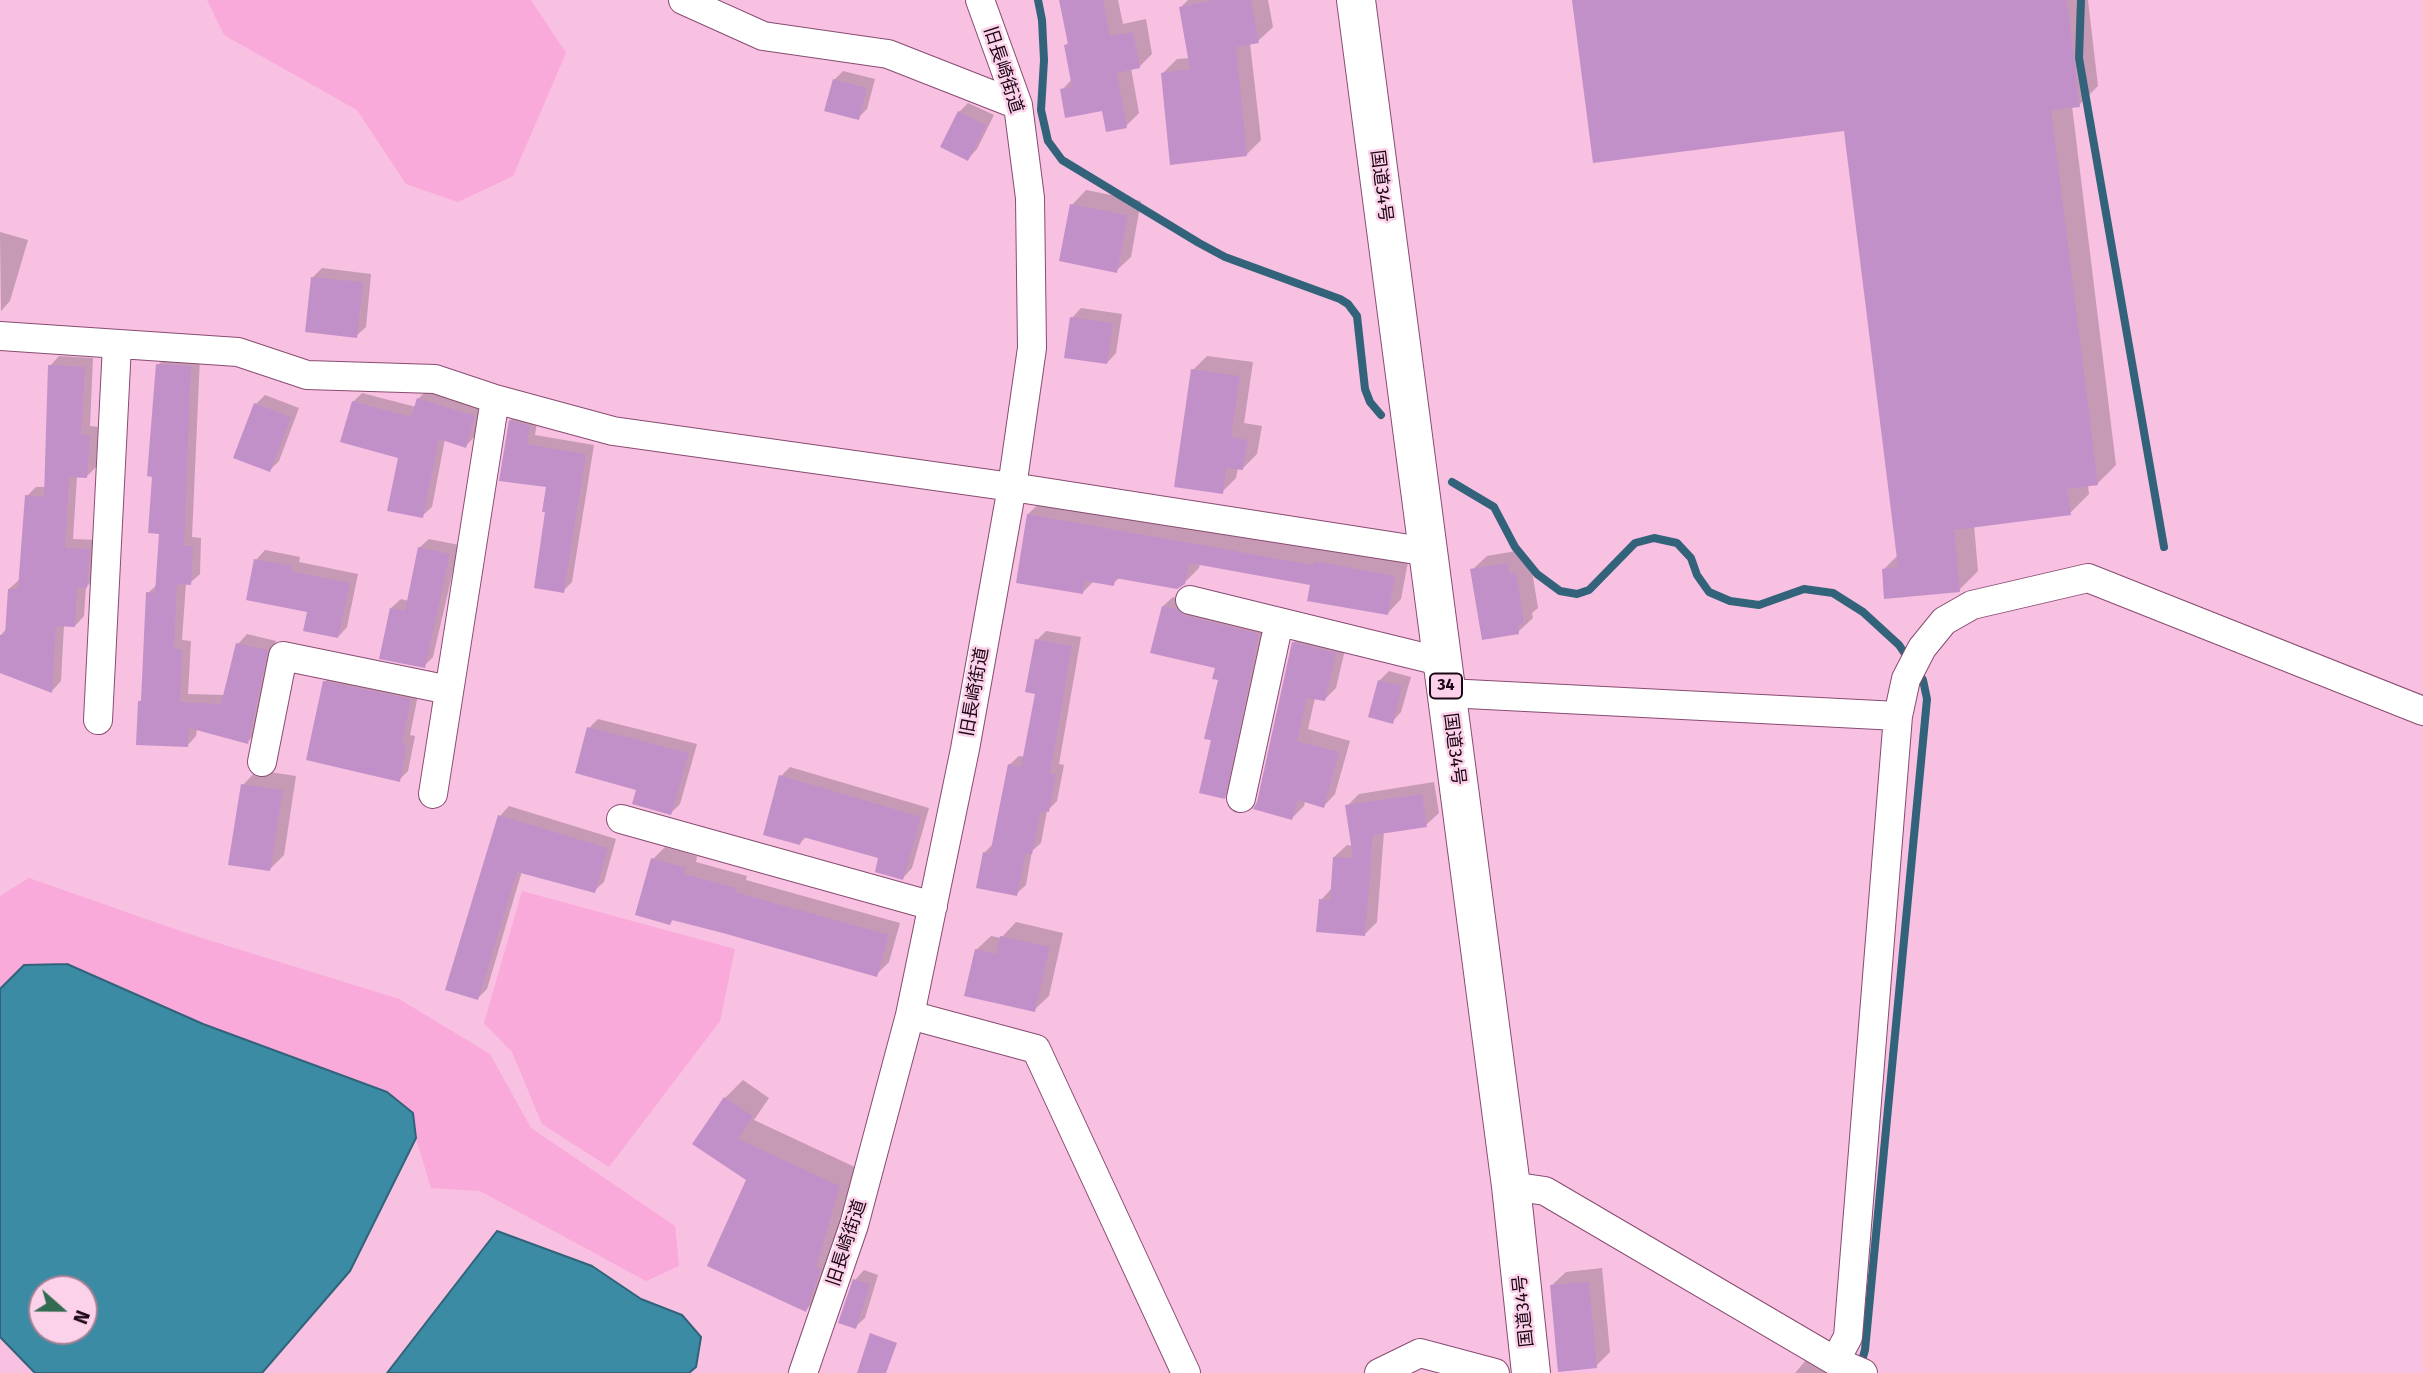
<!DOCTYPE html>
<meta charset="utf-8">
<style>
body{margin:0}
#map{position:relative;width:2423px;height:1373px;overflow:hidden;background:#f8c0e1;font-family:"Fira Sans",sans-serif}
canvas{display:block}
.north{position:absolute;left:28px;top:1275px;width:70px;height:70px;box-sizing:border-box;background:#fcd2ea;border:2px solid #a28094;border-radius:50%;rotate:111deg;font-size:19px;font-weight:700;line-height:28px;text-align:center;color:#1c0514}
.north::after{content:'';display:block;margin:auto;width:24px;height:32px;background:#336b52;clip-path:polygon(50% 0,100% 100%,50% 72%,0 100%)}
</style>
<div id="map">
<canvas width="2423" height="1373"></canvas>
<div class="north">N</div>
</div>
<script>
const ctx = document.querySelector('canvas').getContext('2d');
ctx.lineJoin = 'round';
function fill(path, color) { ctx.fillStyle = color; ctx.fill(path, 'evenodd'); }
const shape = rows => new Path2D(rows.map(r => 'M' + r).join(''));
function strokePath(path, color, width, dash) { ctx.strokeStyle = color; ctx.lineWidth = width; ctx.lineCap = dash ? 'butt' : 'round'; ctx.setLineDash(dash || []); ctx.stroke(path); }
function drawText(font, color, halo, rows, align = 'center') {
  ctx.font = font + ' "Fira Sans","Noto Sans JP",sans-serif'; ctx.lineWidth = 5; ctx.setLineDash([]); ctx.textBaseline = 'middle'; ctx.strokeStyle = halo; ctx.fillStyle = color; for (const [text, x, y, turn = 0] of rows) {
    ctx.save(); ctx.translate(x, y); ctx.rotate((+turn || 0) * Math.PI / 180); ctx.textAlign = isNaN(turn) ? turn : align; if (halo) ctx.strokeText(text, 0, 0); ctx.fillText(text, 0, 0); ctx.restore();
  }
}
fill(shape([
 [207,0,531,0,566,53,513,176,458,202,406,184,357,110,224,35],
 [29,878,186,933,399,999,490,1054,531,1128,675,1226,679,1266,646,1281,480,1191,431,1188,416,1138,413,1113,387,1092,203,1024,67,964,24,965,0,989,0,896],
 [522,891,735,949,720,1021,609,1167,542,1124,512,1052,484,1023]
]), '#f9a9da');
const water = shape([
 [67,964,203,1024,387,1092,413,1113,416,1138,350,1271,262,1373,35,1373,0,1337,0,989,24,965,67,964],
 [84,1289,84,1331,42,1331,42,1289,84,1289],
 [497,1231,592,1266,641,1299,682,1315,701,1337,696,1367,689,1373,387,1373,497,1231]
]);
fill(water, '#3b8ba5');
strokePath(water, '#32637a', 2);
fill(shape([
 [1061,0,1118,0,1123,24,1146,19,1152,54,1139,67,1131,68,1139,113,1126,126,1103,109,1062,90,1072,79,1066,45,1069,42],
 [1188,0,1268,0,1273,27,1258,41,1250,43,1261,140,1246,155,1163,73,1177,59,1190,58,1181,7],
 [1574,0,2088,0,2098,86,2079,105,2072,106,2116,465,2097,484,2088,485,2089,494,2070,513,1974,525,1978,571,1959,590,1884,569,1898,555,1845,129],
 [843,71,875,79,867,109,858,118,834,80],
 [968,103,994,115,977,149,968,159,959,112],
 [1086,190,1141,201,1131,257,1116,271,1072,205],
 [0,232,28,240,10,301,1,311],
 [322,268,371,274,366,327,356,336,313,277],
 [1081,308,1122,314,1116,353,1107,363,1072,318],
 [59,356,93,358,90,426,98,427,96,467,87,476,77,476,73,539,98,540,96,577,86,587,84,616,75,626,64,625,61,681,52,691,0,671,0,636,7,628,9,589,19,580,27,496,36,487,46,487,50,366],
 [167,356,200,357,192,537,201,538,200,574,190,583,186,583,182,640,191,641,188,694,225,695,238,644,247,634,276,641,257,733,247,742,197,728,196,736,187,746,140,701,143,698,148,593,158,584,161,532,158,365],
 [1207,356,1253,362,1244,423,1262,426,1257,454,1243,468,1238,468,1236,478,1222,492,1193,370],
 [428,389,484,407,475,436,466,446,445,439,432,507,422,516,400,457,353,402,362,393,416,407,419,398],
 [265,395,299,408,279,461,270,470,256,404],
 [519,411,538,416,535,435,594,445,572,582,563,591,547,511,548,486,510,421],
 [1043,500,1327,551,1330,547,1408,562,1401,599,1387,614,1312,583,1200,563,1199,568,1184,583,1120,577,1113,584,1094,581,1083,592,1028,514],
 [429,539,459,545,433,657,424,666,391,608,401,599,409,601,419,548],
 [265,550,300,557,299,562,358,574,347,627,338,637,256,560],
 [1522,550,1524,560,1530,559,1538,608,1532,613,1533,618,1518,632,1472,570,1487,556],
 [1173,597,1268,625,1234,787,1224,797,1213,739,1220,679,1217,667,1163,606],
 [1046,631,1081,637,1059,764,1064,765,1057,801,1047,811,1041,843,1032,851,1026,885,1016,894,984,853,993,844,1009,765,1019,756,1025,757,1037,692,1037,640],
 [1305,631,1347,641,1336,688,1324,700,1315,698,1308,729,1350,741,1335,794,1324,806,1305,801,1304,806,1292,818,1293,643],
 [1389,671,1411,677,1401,712,1392,722,1379,681],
 [334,673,419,690,410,735,415,736,408,771,399,780,324,682],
 [598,719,697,744,680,804,671,813,638,789,589,728],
 [790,767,929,808,912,868,903,878,881,857,807,836,800,843,781,776],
 [257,770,296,776,284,855,270,869,243,785],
 [1434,782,1439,813,1426,825,1384,832,1377,922,1365,934,1321,900,1332,888,1334,857,1347,845,1353,846,1347,806,1359,794],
 [509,806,616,839,604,882,594,891,522,871,487,989,478,998,500,816],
 [665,847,697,856,696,862,747,876,746,880,900,923,889,962,876,975,674,919,670,923,653,859],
 [1016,922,1063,933,1049,996,1034,1010,976,950,991,936,1001,938],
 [743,1080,769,1098,754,1120,857,1168,824,1292,806,1310,748,1180,695,1143,725,1098],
 [1602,1268,1610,1352,1596,1366,1551,1286,1566,1272],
 [864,1270,878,1275,865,1318,855,1327,855,1280],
 [1806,1360,1834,1373,1795,1373]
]), '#0003');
strokePath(shape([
 [1038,0,1042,20,1044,60,1041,110,1048,141,1062,160,1199,243,1225,257,1340,299,1348,304,1357,316,1365,389,1370,402,1381,415],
 [2081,0,2079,58,2164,547],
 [1452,482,1494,507,1515,547,1537,574,1560,591,1577,594,1589,590,1635,543,1654,538,1677,543,1691,558,1697,575,1709,592,1730,601,1759,605,1804,589,1833,593,1863,612,1899,645,1910,661],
 [1860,1367,1865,1350,1927,699,1923,680,1917,671]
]), '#32637a', 8);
fill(shape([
 [1059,0,1103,0,1110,36,1133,32,1140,68,1117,73,1127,128,1106,132,1102,111,1065,118,1060,89,1072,87,1064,45,1068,44],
 [1214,0,1251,0,1259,43,1236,47,1247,156,1170,165,1161,73,1190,69,1179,7],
 [1572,0,2067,0,2080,107,2051,110,2098,485,2067,489,2071,515,1954,530,1960,592,1884,599,1882,569,1898,567,1844,131,1593,163],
 [833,79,867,88,859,120,824,111],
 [958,111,986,125,968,161,940,147],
 [1070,204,1128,215,1117,273,1059,261],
 [311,277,363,282,357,338,305,332],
 [1070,317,1113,323,1107,364,1064,358],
 [156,364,191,366,184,546,193,546,191,585,177,584,174,649,182,649,180,702,221,704,236,643,268,650,248,744,189,728,188,747,136,745,138,701,141,701,146,592,155,593,159,534,148,533,152,477,147,476],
 [48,365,85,367,81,435,90,435,87,478,69,477,65,548,90,549,87,588,77,587,75,627,56,626,52,693,0,673,0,635,5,635,8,589,18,589,25,495,44,497],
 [1191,369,1240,376,1231,437,1248,440,1243,470,1226,468,1223,494,1174,487],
 [417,398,475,416,466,448,439,439,423,518,387,511,398,458,340,442,352,401,411,417],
 [254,403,291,417,270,472,233,458],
 [509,420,530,426,527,444,586,454,564,593,534,588,545,512,542,512,546,487,499,481],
 [1027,514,1313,565,1314,561,1395,576,1388,615,1307,601,1310,585,1189,563,1185,584,1177,589,1115,578,1114,586,1085,581,1083,594,1016,583],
 [418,547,450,554,425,668,379,659,390,608,405,611],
 [254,559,292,566,291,571,350,583,338,638,303,631,307,612,246,600],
 [1508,563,1510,574,1516,572,1524,624,1518,625,1519,634,1482,640,1470,569],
 [1162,606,1177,609,1186,616,1259,634,1225,799,1199,793,1211,740,1204,739,1218,680,1212,679,1215,668,1150,653],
 [1035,639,1072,646,1050,773,1056,774,1049,812,1041,811,1032,854,1026,853,1017,896,976,888,983,852,990,854,1008,764,1021,767,1035,694,1025,692],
 [1292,642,1336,653,1325,701,1307,698,1297,741,1339,752,1324,808,1298,800,1292,820,1253,809,1257,802],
 [1378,680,1402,686,1393,724,1368,717],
 [323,681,411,699,402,744,407,745,400,782,306,760],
 [587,727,689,753,671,815,632,804,636,790,575,773],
 [779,775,921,817,903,880,875,872,878,858,803,837,800,845,763,835],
 [241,784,283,790,270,871,228,865],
 [1422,794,1427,827,1373,835,1365,936,1316,932,1319,899,1330,900,1333,857,1353,858,1345,805],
 [498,815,608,848,595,893,517,872,478,1000,445,990],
 [651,858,686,868,684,874,736,888,735,892,889,935,877,977,723,933,672,920,670,925,635,915],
 [1000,936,1050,947,1035,1012,964,996,975,949,996,954],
 [724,1097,753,1116,738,1139,840,1186,816,1267,821,1269,806,1312,707,1266,746,1180,692,1144],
 [853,1279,870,1284,856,1329,838,1323],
 [1589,1282,1597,1368,1558,1372,1550,1285],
 [870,1333,897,1343,886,1373,857,1373]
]), '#c190c8');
const minor = shape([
 [683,0,763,36,888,54,1018,105],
 [0,336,238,352,307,375,435,379,495,399,613,431,1012,487,1429,552],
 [1190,600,1443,662],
 [1447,693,1898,716],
 [98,720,117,345],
 [262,762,283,656,449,690],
 [433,794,495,399],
 [1241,798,1279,622],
 [621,819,933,906],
 [910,1015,1036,1049,1186,1373],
 [1511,1186,1545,1191,1835,1361,1863,1373],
 [1835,1361,1848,1337,1898,716,1906,679,1922,648,1944,621,1972,605,2088,578,2423,711],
 [803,1373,854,1225,910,1015,965,749,1012,487,1032,348,1030,198,1018,105,980,0],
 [1379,1373,1420,1353,1495,1373]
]);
const trunk = shape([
 [1356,0,1511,1186,1531,1373]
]);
strokePath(minor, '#884c72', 30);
strokePath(trunk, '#884c72', 40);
strokePath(minor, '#fff', 28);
strokePath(trunk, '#fff', 38);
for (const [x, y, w] of [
 [1446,686,32]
]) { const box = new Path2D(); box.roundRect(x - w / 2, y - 12.5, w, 25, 5); ctx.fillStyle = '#fcd2ea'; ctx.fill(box); strokePath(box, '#1c0514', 2); }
drawText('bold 16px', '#1c0514', null, [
 ["34",1446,686]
]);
drawText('18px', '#1c0514', '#fcd2ea', [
 ["旧長崎街道",1003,70,72],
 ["国道34号",1381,186,83],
 ["旧長崎街道",975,692,-80],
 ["国道34号",1454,749,83],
 ["旧長崎街道",847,1243,-72],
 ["国道34号",1524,1311,-96]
]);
</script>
